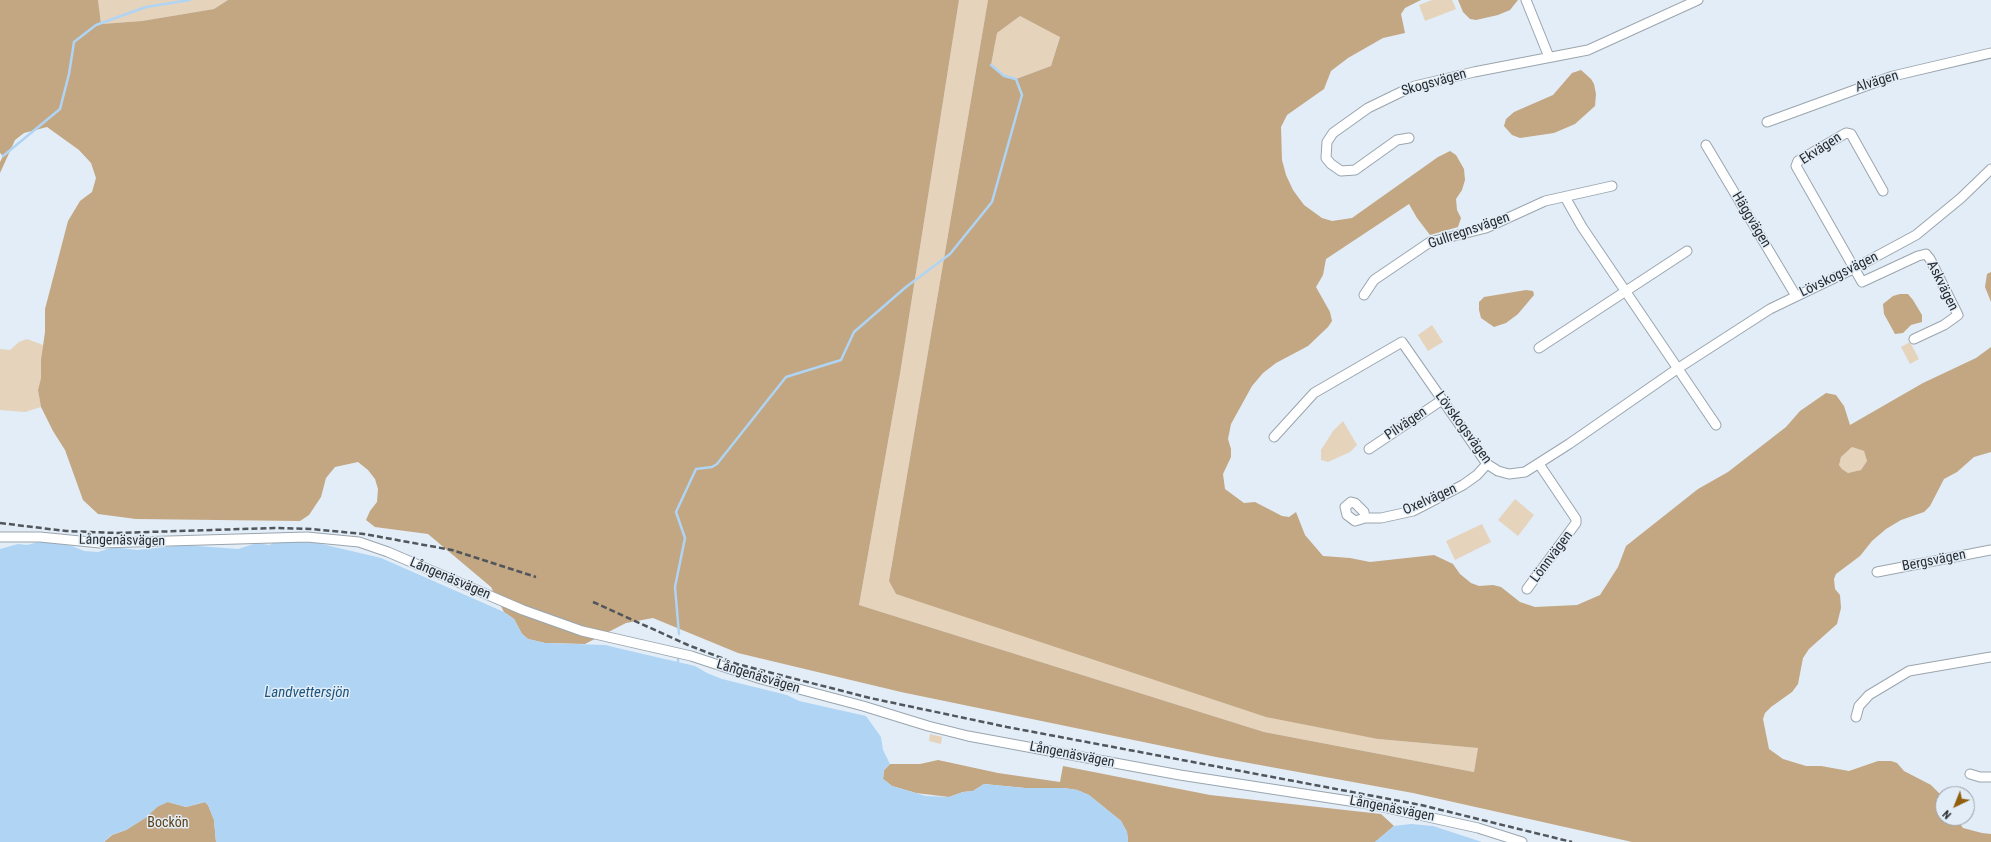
<!DOCTYPE html>
<meta charset="utf-8">
<style>
body{margin:0}
#map{position:relative;width:1991px;height:842px;overflow:hidden;background:#e2edf7;font-family:"Roboto Condensed",sans-serif}
canvas{display:block}
.north{position:absolute;left:1935px;top:786px;width:40px;height:40px;box-sizing:border-box;background:#e2edf7;border:1px solid #98a0a7;border-radius:50%;rotate:223deg;font-size:11px;font-weight:700;line-height:16px;text-align:center;color:#282c30}
.north::after{content:'';display:block;margin:auto;width:14px;height:18px;background:#905e0c;clip-path:polygon(50% 0,100% 100%,50% 72%,0 100%)}
</style>
<div id="map">
<canvas width="1991" height="842"></canvas>
<div class="north">N</div>
</div>
<script>
const ctx = document.querySelector('canvas').getContext('2d');
ctx.lineJoin = 'round';
function fill(path, color) { ctx.fillStyle = color; ctx.fill(path, 'evenodd'); }
const shape = rows => new Path2D(rows.map(r => 'M' + r).join(''));
function strokePath(path, color, width, dash) { ctx.strokeStyle = color; ctx.lineWidth = width; ctx.lineCap = dash ? 'butt' : 'round'; ctx.setLineDash(dash || []); ctx.stroke(path); }
function drawText(font, color, halo, rows, align = 'center') {
  ctx.font = font + ' "Roboto Condensed",sans-serif'; ctx.lineWidth = 3; ctx.setLineDash([]); ctx.textBaseline = 'middle'; ctx.strokeStyle = halo; ctx.fillStyle = color; for (const [text, x, y, turn = 0] of rows) {
    ctx.save(); ctx.translate(x, y); ctx.rotate((+turn || 0) * Math.PI / 180); ctx.textAlign = isNaN(turn) ? turn : align; if (halo) ctx.strokeText(text, 0, 0); ctx.fillText(text, 0, 0); ctx.restore();
  }
}
fill(shape([
 [98,0,228,0,214,9,142,21,101,24],
 [959,0,988,0,889,581,896,594,1378,739,1478,748,1474,772,1264,732,859,605,900,374],
 [1432,0,1452,0,1456,9,1425,21,1419,5],
 [1020,16,1060,36,1051,66,1016,79,1004,76,991,65,997,33],
 [1432,325,1443,342,1428,351,1418,335],
 [27,339,43,345,41,378,38,390,41,407,25,412,0,410,0,349,10,350,19,342],
 [1910,342,1919,359,1910,364,1901,347],
 [1343,421,1357,445,1350,452,1328,462,1321,460,1321,450,1333,431],
 [1852,447,1864,451,1867,461,1861,470,1848,473,1842,469,1839,465,1841,457],
 [1515,499,1534,515,1518,536,1498,520],
 [1482,524,1491,542,1455,560,1446,541],
 [930,734,942,737,941,744,929,741]
]), '#e5d3bc');
fill(shape([
 [0,0,98,0,101,24,142,21,214,9,228,0,959,0,900,374,859,605,1264,732,1474,772,1478,748,1378,739,1266,717,896,594,889,581,988,0,1421,0,1405,8,1401,14,1405,33,1383,38,1348,58,1331,71,1324,89,1287,115,1281,127,1282,160,1286,175,1293,190,1304,205,1322,218,1332,221,1352,218,1438,157,1450,151,1456,155,1464,169,1465,180,1462,190,1456,199,1457,210,1461,218,1458,227,1430,235,1417,218,1409,204,1326,259,1323,275,1316,287,1330,312,1332,321,1328,327,1308,346,1276,363,1263,373,1252,386,1231,424,1228,439,1231,449,1231,457,1223,474,1225,489,1244,503,1255,502,1282,516,1289,517,1296,512,1305,535,1323,556,1350,558,1370,562,1434,555,1453,564,1460,574,1471,583,1479,586,1493,585,1501,587,1520,602,1535,607,1577,605,1600,595,1618,567,1626,546,1698,489,1728,472,1786,427,1800,411,1826,393,1836,395,1844,406,1850,425,1923,383,1976,358,1991,347,1991,452,1974,457,1957,472,1944,479,1930,506,1924,512,1901,520,1886,529,1872,541,1860,556,1836,574,1834,579,1835,589,1840,595,1841,608,1837,624,1809,649,1803,658,1798,684,1792,692,1771,707,1765,713,1763,719,1769,749,1783,759,1806,766,1821,766,1849,771,1878,761,1891,761,1897,763,1904,771,1931,785,1943,797,1943,818,1956,818,1963,828,1982,833,1991,834,1991,842,1632,842,1413,793,1216,757,901,692,738,653,653,618,626,623,585,644,545,643,528,639,522,634,514,619,504,612,491,587,428,534,375,527,366,520,370,511,377,502,378,489,375,479,368,470,358,462,335,467,326,478,321,497,309,515,300,521,136,519,98,514,83,500,65,450,53,431,41,407,38,390,41,378,41,360,45,332,45,309,68,221,80,201,92,192,96,178,91,163,79,150,47,127,24,133,15,140,0,173,0,162,3,156,0,153],
 [1020,16,1060,37,1051,66,1016,79,1004,76,991,65,997,33],
 [1852,447,1864,451,1867,461,1861,470,1848,473,1842,469,1839,465,1841,457],
 [1458,0,1518,0,1510,10,1498,15,1476,20,1470,19,1463,12],
 [1581,70,1591,79,1594,84,1596,94,1595,106,1575,124,1554,133,1520,138,1512,135,1504,126,1506,119,1514,112,1553,95,1572,73],
 [1991,272,1991,302,1985,287,1987,274],
 [1526,290,1533,291,1534,295,1518,314,1506,323,1494,327,1481,318,1479,310,1479,302,1484,297],
 [1900,294,1908,294,1913,300,1922,315,1922,322,1911,325,1903,333,1895,334,1884,314,1883,304,1893,296],
 [938,760,998,773,1060,782,1063,766,1210,795,1381,814,1394,826,1375,842,1128,842,1127,832,1121,821,1089,795,1077,790,1064,788,1025,788,984,784,973,791,963,792,949,797,916,793,892,786,883,779,884,770,890,764,920,764],
 [164,802,168,802,186,807,205,802,208,805,214,820,216,842,104,842,112,835,126,830,145,818,157,807]
]), '#c3a682');
fill(shape([
 [42,541,72,546,84,551,98,552,114,547,137,550,184,545,238,549,257,543,269,545,275,542,309,541,381,558,504,612,514,619,522,634,528,639,545,643,605,645,643,654,695,666,707,673,722,679,787,695,799,701,866,716,881,737,883,750,890,764,884,770,883,779,892,786,926,796,949,797,963,792,973,791,984,784,1025,788,1064,788,1077,790,1089,795,1121,821,1127,832,1128,842,216,842,214,820,208,805,205,802,186,807,168,802,157,807,145,818,126,830,111,835,104,842,0,842,0,549,18,544,27,545],
 [1411,824,1433,826,1482,842,1375,842,1394,826]
]), '#afd4f4');
strokePath(shape([
 [3,156,60,109,69,74,74,42,96,25,146,7,190,0],
 [679,634,675,587,685,538,676,512,696,469,712,467,717,464,786,377,841,360,854,332,906,287,950,254,992,202,1022,95,1016,79,1004,76,991,65],
 [678,662,678,659]
]), '#afd4f4', 2.5);
const minor = shape([
 [1526,0,1549,57],
 [1767,122,1893,76,1991,53],
 [1409,138,1397,140,1355,170,1341,171,1331,164,1326,158,1327,142,1333,133,1368,108,1401,92,1415,86,1474,72,1588,50,1698,0],
 [1706,145,1796,296],
 [1883,191,1851,134,1846,133,1798,161,1796,166,1862,282,1918,256,1926,254,1930,259,1958,315,1944,325,1914,339],
 [1565,197,1582,227,1716,425],
 [1364,295,1374,280,1430,242,1486,228,1545,201,1612,186],
 [1539,348,1687,251],
 [1274,437,1314,393,1402,342,1487,464,1498,471,1509,474,1525,472,1569,444,1677,369,1770,309,1853,269,1916,235,1961,198,1991,169],
 [1369,449,1442,400],
 [1365,518,1364,512,1355,503,1351,502,1345,507,1347,515,1355,521,1365,518,1381,518,1413,511,1463,485,1477,475,1487,464],
 [0,537,40,537,100,543,307,537,359,542,388,552,523,610,582,631,691,656,761,679,863,706,928,726,968,736,1180,775,1369,804,1478,828,1522,842],
 [1877,572,1991,550],
 [1527,589,1576,523,1576,519,1539,464],
 [1856,717,1859,706,1869,695,1909,671,1991,657],
 [1970,774,1980,777,1991,777]
]);
strokePath(minor, '#9aa5ae', 11);
strokePath(minor, '#fff', 9);
strokePath(shape([
 [0,523,66,531,117,533,274,528,311,529,364,534,452,550,536,577],
 [593,602,688,645,737,664,870,698,1007,727,1421,805,1572,842]
]), '#50565b', 2.5, [6, 3]);
drawText('14px', '#282c30', '#e2edf7', [
 ["Alvägen",1877,82,-17],
 ["Skogsvägen",1434,83,-16],
 ["Ekvägen",1821,149,-33],
 ["Häggvägen",1751,220,59],
 ["Gullregnsvägen",1469,231,-19],
 ["Lövskogsvägen",1839,275,-26],
 ["Askvägen",1942,286,64],
 ["Pilvägen",1406,424,-34],
 ["Lövskogsvägen",1463,428,54],
 ["Oxelvägen",1430,500,-24],
 ["Långenäsvägen",122,541,1],
 ["Lönnvägen",1552,557,-53],
 ["Bergsvägen",1934,561,-11],
 ["Långenäsvägen",450,579,23],
 ["Långenäsvägen",758,677,17],
 ["Långenäsvägen",1072,755,11],
 ["Långenäsvägen",1392,809,11]
]);
drawText('14px', '#5e4014', '#e2edf7', [
 ["Bockön",168,823]
]);
drawText('italic 15px', '#1c557e', '#e2edf7', [
 ["Landvettersjön",307,693]
]);
</script>
